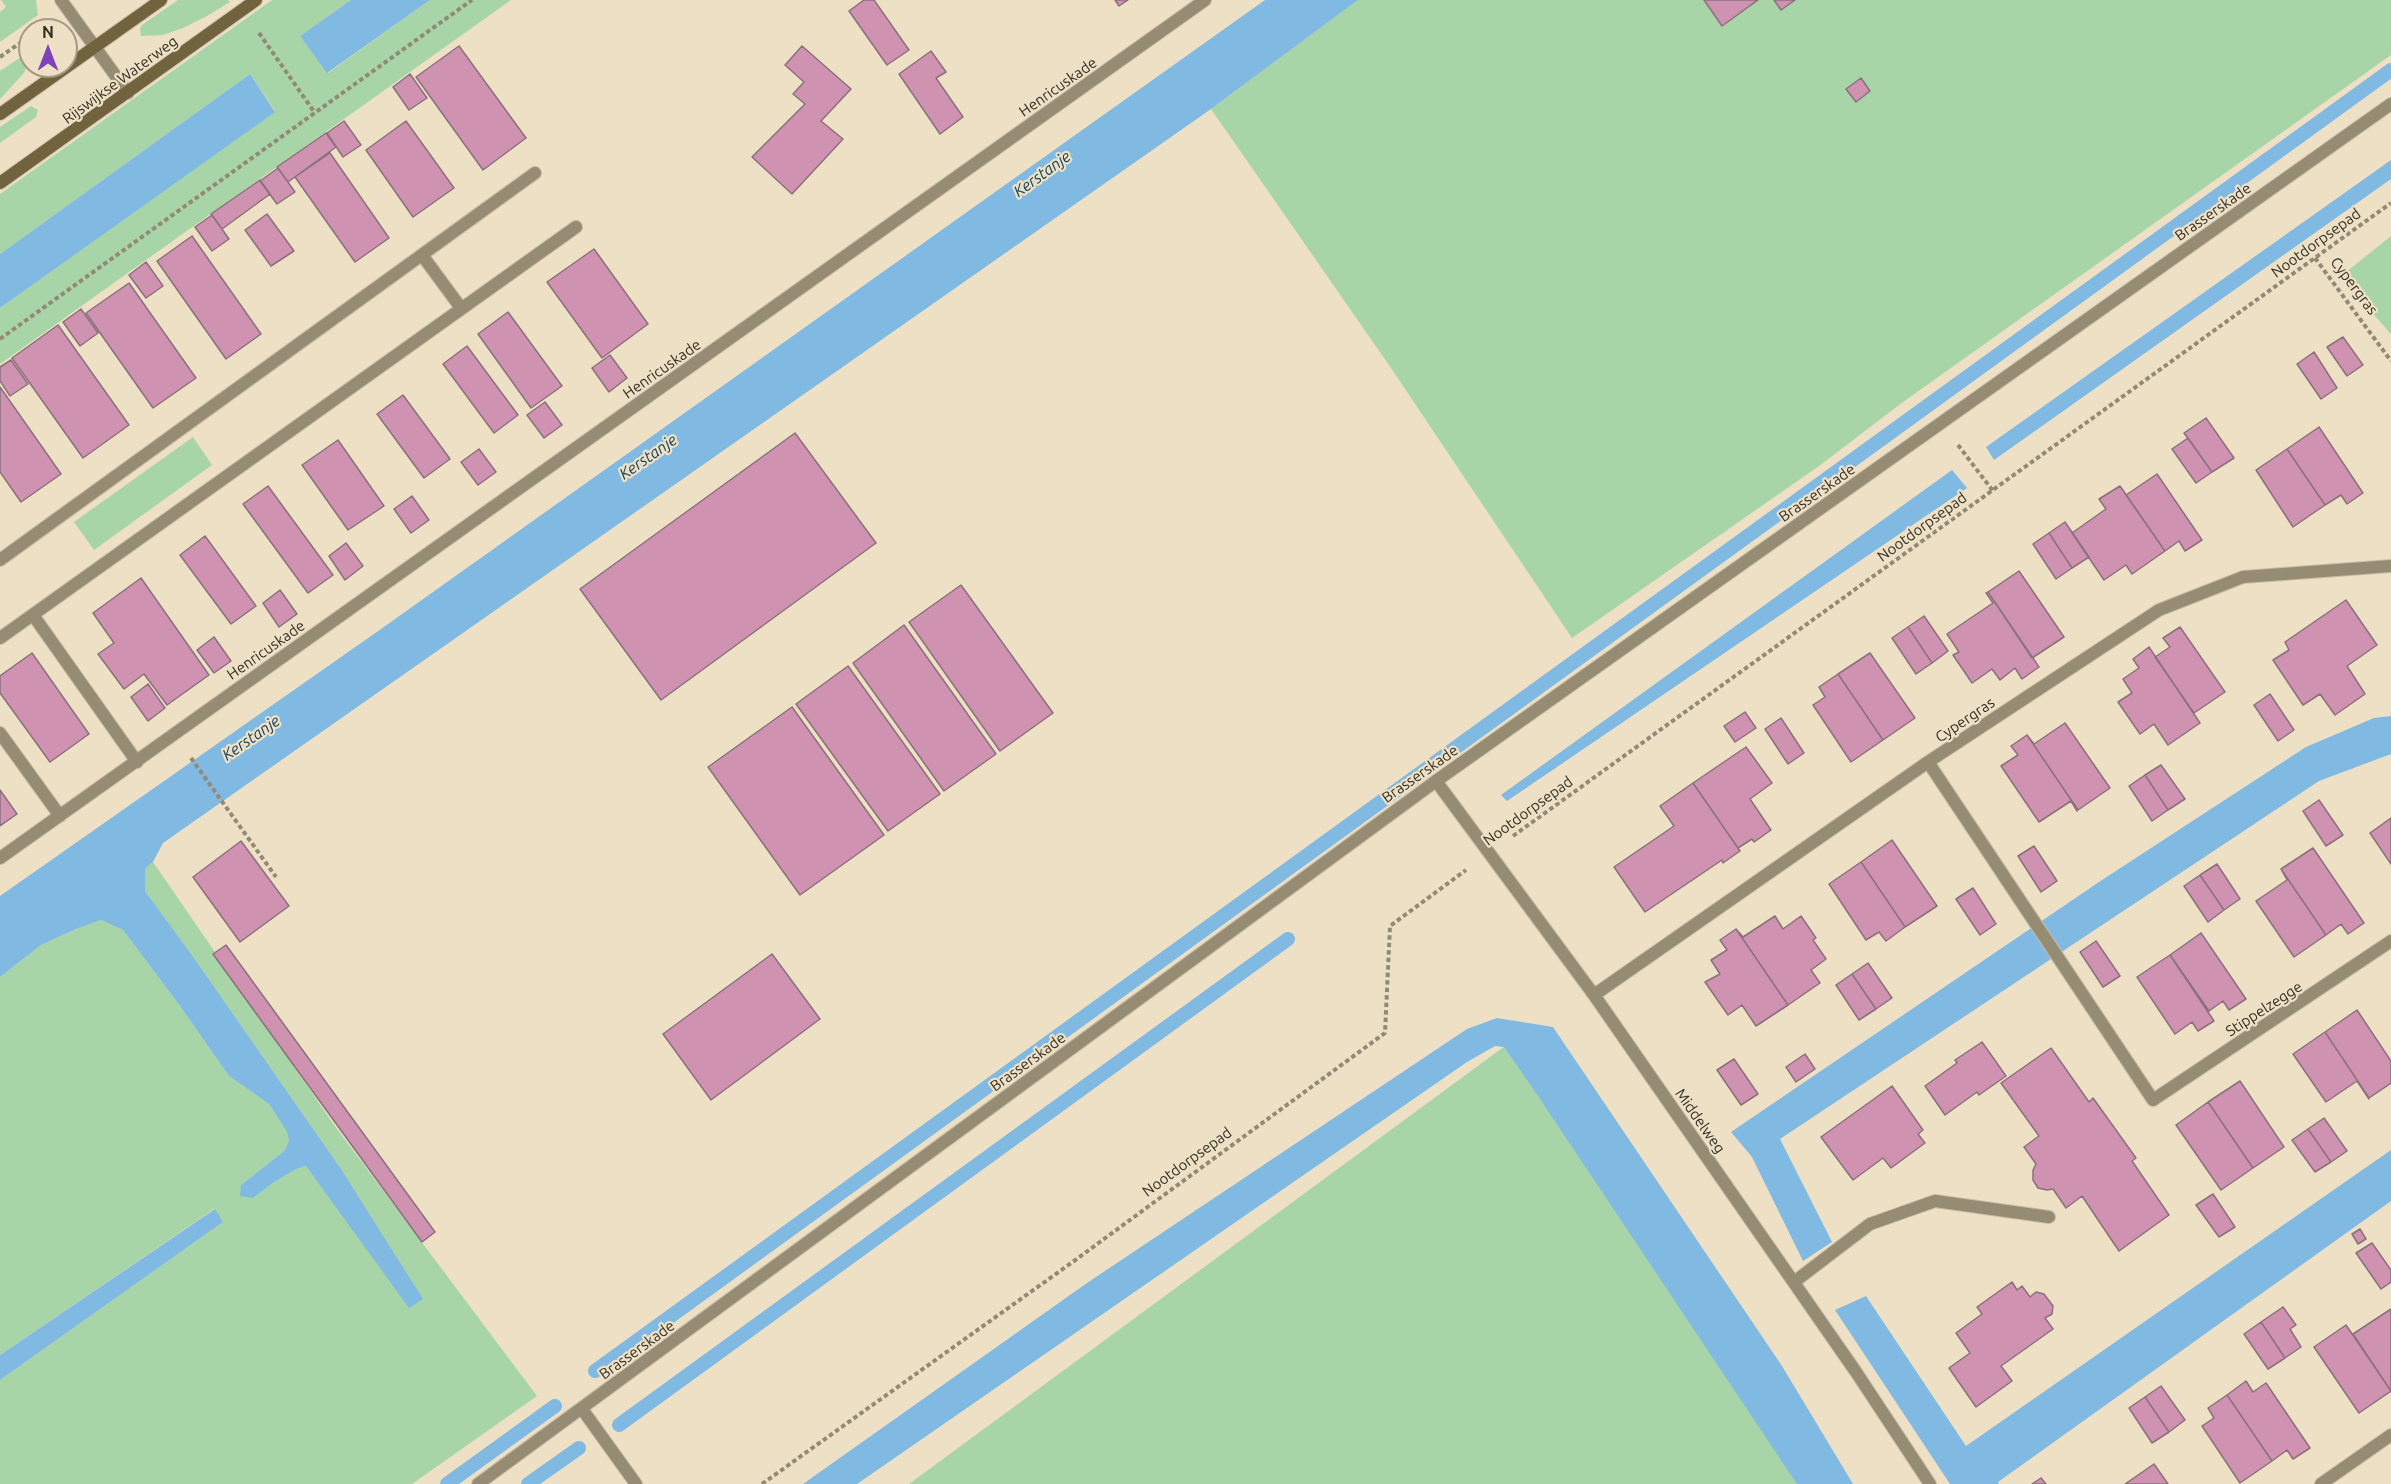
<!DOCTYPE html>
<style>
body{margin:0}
#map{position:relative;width:2391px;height:1484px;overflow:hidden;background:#ede0c5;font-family:Ubuntu,sans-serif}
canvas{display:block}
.north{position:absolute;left:18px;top:18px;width:60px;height:60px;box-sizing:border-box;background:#ede0c5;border:2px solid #a39985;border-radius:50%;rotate:0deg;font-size:16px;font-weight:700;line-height:24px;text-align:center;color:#332e24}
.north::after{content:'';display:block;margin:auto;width:21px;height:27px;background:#7d43ba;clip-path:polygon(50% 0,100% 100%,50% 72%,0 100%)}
</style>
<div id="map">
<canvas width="2391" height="1484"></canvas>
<div class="north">N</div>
</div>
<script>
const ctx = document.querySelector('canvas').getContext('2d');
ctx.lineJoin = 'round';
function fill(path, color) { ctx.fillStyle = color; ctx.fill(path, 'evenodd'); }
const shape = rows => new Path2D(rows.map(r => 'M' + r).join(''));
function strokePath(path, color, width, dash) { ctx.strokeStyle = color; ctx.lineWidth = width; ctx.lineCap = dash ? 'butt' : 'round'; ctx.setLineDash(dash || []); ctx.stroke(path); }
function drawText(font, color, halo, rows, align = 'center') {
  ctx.font = font + ' Ubuntu,sans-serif'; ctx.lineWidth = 4.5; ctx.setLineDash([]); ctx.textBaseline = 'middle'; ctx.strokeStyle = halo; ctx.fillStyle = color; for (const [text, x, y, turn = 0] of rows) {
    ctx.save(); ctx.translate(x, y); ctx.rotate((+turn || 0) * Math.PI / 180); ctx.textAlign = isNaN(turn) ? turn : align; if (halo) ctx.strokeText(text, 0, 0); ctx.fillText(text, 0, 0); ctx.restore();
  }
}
fill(shape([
 [1,0,36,0,38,15,0,42,0,12,6,7],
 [178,0,228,0,230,2,207,16,183,28,163,35,141,36,140,29,142,25],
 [272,0,351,0,300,36,328,73,430,0,511,0,0,364,0,308,275,111,250,74,0,254,0,194],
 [1358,0,2391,0,2391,55,1903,402,1819,466,1572,638,1391,368,1211,109],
 [30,51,30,60,24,73,0,99,0,71],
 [31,106,38,110,36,117,0,143,0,127],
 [2391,236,2391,334,2340,277],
 [193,437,212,465,94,550,74,522],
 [153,862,334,1125,537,1396,412,1484,0,1484,0,1380,223,1222,214,1209,0,1355,0,977,41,945,76,929,101,920,123,930,180,1006,229,1076,269,1104,287,1132,289,1141,284,1151,241,1185,253,1198,273,1183,296,1169,306,1166,319,1183,339,1166,192,955,145,891,145,869],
 [1505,1046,1811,1484,909,1484]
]), '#a8d5a8');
fill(shape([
 [351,0,430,0,327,73,300,36],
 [1265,0,1358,0,1211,109,163,843,153,862,145,869,145,891,192,955,339,1166,423,1299,409,1308,306,1166,296,1169,273,1183,253,1198,240,1196,241,1185,284,1151,289,1141,287,1132,269,1104,229,1076,180,1006,123,930,101,920,76,929,41,945,0,977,0,896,381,629],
 [250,74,275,112,0,308,0,254],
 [2391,160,2391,179,1994,460,1986,447],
 [1952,470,1967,488,1507,801,1501,795],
 [2391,716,2391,754,2319,781,1780,1139,1832,1242,1803,1261,1752,1157,1731,1132,2099,882,2306,747,2374,718],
 [1497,1018,1553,1027,1782,1366,1853,1484,1797,1484,1530,1084,1504,1047,1495,1046,1467,1062,857,1484,803,1484,1087,1283,1467,1029],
 [2391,1150,2391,1201,1998,1482,1999,1484,1950,1484,1835,1310,1866,1296,1966,1446],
 [215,1209,223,1222,0,1380,0,1355]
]), '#80b9e2');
strokePath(shape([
 [595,1371,2391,70],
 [619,1425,1288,939],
 [447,1484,555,1406],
 [528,1484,579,1448]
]), '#80b9e2', 14);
const building = shape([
 [864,0,874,0,909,50,887,65,849,11,864,0],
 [1115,0,1128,0,1119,6,1115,0],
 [1704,0,1758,0,1722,26,1704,0],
 [1774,0,1795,0,1781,10,1774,0],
 [459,46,526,138,483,170,416,77,459,46],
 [802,46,851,89,821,121,843,139,792,194,752,157,805,104,793,94,804,82,785,65,802,46],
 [931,51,946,72,936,78,963,117,940,134,899,74,931,51],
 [410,74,427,98,409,110,393,87,410,74],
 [1861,78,1870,91,1856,102,1846,89,1861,78],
 [344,121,361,145,343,157,327,133,344,121],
 [406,121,454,188,413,217,366,150,406,121],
 [326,133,336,147,288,182,277,167,326,133],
 [330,153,389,238,355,262,295,177,330,153],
 [278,168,295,192,277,204,260,181,278,168],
 [260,180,270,194,222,229,211,214,260,180],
 [267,214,294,251,271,266,245,230,267,214],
 [212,215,229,239,212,251,195,227,212,215],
 [192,236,261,334,226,359,157,261,192,236],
 [594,249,648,324,602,358,547,282,594,249],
 [146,262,163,286,146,298,129,275,146,262],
 [129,283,196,378,153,408,86,313,129,283],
 [81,309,98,333,80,346,63,322,81,309],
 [508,312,562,386,531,408,478,334,508,312],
 [58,325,129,425,83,458,12,358,58,325],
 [2343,337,2363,365,2347,376,2327,347,2343,337],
 [467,346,518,415,494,433,443,364,467,346],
 [2314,352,2337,388,2321,399,2297,364,2314,352],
 [610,355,627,378,609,392,592,368,610,355],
 [11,360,28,384,10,396,0,381,0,367,11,360],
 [0,387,61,474,21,502,0,472,0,387],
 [403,395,450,459,424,478,377,414,403,395],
 [545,402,562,425,544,438,527,415,545,402],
 [2206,418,2234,458,2212,472,2184,433,2206,418],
 [2319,427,2363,493,2347,504,2341,495,2325,505,2287,449,2319,427],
 [795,433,876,543,661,700,580,589,795,433],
 [2188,438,2212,472,2196,483,2172,449,2188,438],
 [338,440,384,506,348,530,302,465,338,440],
 [479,449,496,472,478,485,461,462,479,449],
 [2287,449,2325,505,2293,527,2256,470,2287,449],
 [2157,474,2202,540,2185,551,2179,541,2165,551,2126,495,2157,474],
 [268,486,333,575,308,593,243,504,268,486],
 [2120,486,2165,551,2132,574,2126,565,2104,580,2072,533,2106,509,2099,499,2120,486],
 [412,496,429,520,411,533,394,509,412,496],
 [2065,522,2089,557,2072,568,2049,533,2065,522],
 [2049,533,2072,568,2056,579,2033,544,2049,533],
 [205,536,256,606,231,624,180,555,205,536],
 [346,543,363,566,345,580,329,556,346,543],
 [2019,571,2064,637,2032,658,1988,592,2019,571],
 [141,578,209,675,167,705,144,674,124,689,98,654,114,643,93,613,141,578],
 [961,585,1053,713,1000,751,909,622,961,585],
 [280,590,297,614,279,627,263,603,280,590],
 [1988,592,2039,667,2022,679,2015,668,2000,680,1992,669,1972,683,1953,655,1959,652,1947,634,1993,603,1986,593,1988,592],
 [2346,600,2377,645,2347,666,2365,694,2335,715,2320,694,2303,705,2273,660,2289,650,2285,642,2346,600],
 [1924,616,1948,651,1932,663,1908,627,1924,616],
 [904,625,996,754,944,791,853,663,904,625],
 [1908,627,1932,663,1916,674,1892,638,1908,627],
 [2180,627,2225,692,2194,713,2155,657,2170,647,2163,638,2180,627],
 [214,637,231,661,214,673,197,650,214,637],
 [2149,647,2200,723,2168,745,2154,724,2140,734,2118,702,2132,693,2123,679,2139,668,2133,659,2149,647],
 [32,653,89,734,50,762,0,693,0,676,32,653],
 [1870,653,1915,718,1883,740,1838,674,1870,653],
 [848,666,940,794,888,831,796,704,848,666],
 [1838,674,1883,740,1851,762,1813,705,1825,697,1819,687,1838,674],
 [148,684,165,708,148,721,131,697,148,684],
 [2270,694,2294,730,2278,741,2254,705,2270,694],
 [792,707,884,835,800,895,708,767,792,707],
 [1745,712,1756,728,1735,742,1724,726,1745,712],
 [1781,718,1804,753,1788,764,1765,729,1781,718],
 [2065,723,2110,788,2078,810,2027,735,2034,744,2065,723],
 [2027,735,2078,810,2077,811,2071,801,2039,822,2001,766,2018,755,2011,746,2027,735],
 [1746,747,1772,783,1750,799,1771,830,1754,842,1752,839,1738,848,1693,783,1746,747],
 [2161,765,2185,799,2168,810,2145,775,2161,765],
 [2145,775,2168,810,2152,821,2129,786,2145,775],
 [1693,783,1740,851,1723,863,1722,860,1645,912,1614,867,1674,826,1660,806,1693,783],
 [0,790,17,814,0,826,0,790],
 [2319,800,2343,835,2326,846,2303,811,2319,800],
 [2391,818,2391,864,2370,833,2391,818],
 [1892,840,1937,906,1905,927,1861,862,1892,840],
 [241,841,289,906,240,942,193,877,241,841],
 [2034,846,2057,881,2041,892,2018,856,2034,846],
 [2313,848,2364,923,2348,934,2341,924,2326,935,2281,869,2313,848],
 [1861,862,1905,927,1886,941,1879,932,1866,940,1829,884,1861,862],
 [2217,864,2240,899,2224,910,2200,875,2217,864],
 [2281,869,2326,935,2294,957,2256,901,2287,880,2281,869],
 [2200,875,2224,910,2208,922,2184,886,2200,875],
 [1973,888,1996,924,1980,935,1956,899,1973,888],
 [1775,916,1783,929,1801,916,1816,938,1813,940,1826,959,1811,970,1820,983,1788,1005,1736,929,1743,937,1775,916],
 [1736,929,1788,1005,1756,1026,1742,1005,1728,1015,1705,982,1720,974,1711,960,1727,950,1720,940,1736,929],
 [2201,933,2246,999,2229,1010,2223,1001,2209,1011,2170,955,2201,933],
 [2096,941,2120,976,2103,987,2080,952,2096,941],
 [226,945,435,1232,422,1242,213,954,226,945],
 [772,954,820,1019,711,1100,663,1034,772,954],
 [2170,955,2214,1021,2198,1031,2192,1022,2175,1034,2137,977,2170,955],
 [1868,963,1892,998,1876,1009,1852,974,1868,963],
 [1852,974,1876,1009,1859,1020,1836,985,1852,974],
 [2357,1010,2391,1061,2391,1083,2369,1098,2325,1032,2357,1010],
 [2325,1032,2369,1098,2369,1099,2357,1081,2326,1102,2293,1054,2325,1032],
 [1982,1042,2006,1076,1979,1095,1977,1092,1945,1115,1925,1086,1957,1063,1955,1060,1982,1042],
 [2051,1048,2089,1102,2093,1098,2136,1158,2132,1161,2169,1215,2119,1251,2082,1196,2066,1208,2053,1189,2047,1190,2038,1188,2033,1180,2033,1170,2036,1164,2024,1147,2039,1136,2001,1083,2051,1048],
 [1805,1054,1815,1069,1796,1082,1786,1067,1805,1054],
 [1734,1059,1758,1094,1741,1105,1717,1070,1734,1059],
 [2240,1081,2284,1147,2253,1168,2208,1102,2240,1081],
 [1892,1086,1923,1130,1918,1134,1925,1143,1891,1168,1883,1158,1853,1180,1821,1137,1892,1086],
 [2208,1102,2253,1168,2221,1190,2176,1125,2208,1102],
 [2324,1118,2347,1151,2331,1162,2308,1129,2324,1118],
 [2308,1129,2331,1162,2315,1172,2292,1140,2308,1129],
 [2213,1194,2235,1227,2219,1237,2196,1205,2213,1194],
 [2360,1229,2366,1239,2358,1244,2352,1234,2360,1229],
 [2372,1243,2391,1270,2391,1282,2381,1289,2356,1253,2372,1243],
 [2012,1282,2017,1290,2022,1286,2030,1297,2036,1292,2044,1294,2053,1306,2052,1314,2045,1318,2053,1329,2001,1366,2012,1381,1976,1407,1949,1368,1970,1353,1956,1333,1982,1314,1977,1307,2012,1282],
 [2283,1307,2296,1325,2290,1329,2301,1347,2285,1358,2261,1322,2283,1307],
 [2391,1309,2391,1391,2353,1334,2391,1309],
 [2261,1322,2285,1358,2268,1369,2244,1334,2261,1322],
 [2346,1325,2391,1391,2359,1413,2314,1347,2346,1325],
 [2246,1381,2253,1392,2266,1383,2310,1448,2293,1459,2287,1450,2272,1461,2227,1395,2246,1381],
 [2161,1386,2185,1420,2169,1432,2145,1397,2161,1386],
 [2227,1395,2272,1461,2240,1483,2202,1426,2214,1418,2208,1408,2227,1395],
 [2145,1397,2169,1432,2152,1443,2129,1408,2145,1397],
 [2154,1464,2168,1484,2125,1484,2154,1464],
 [2041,1478,2046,1484,2032,1484,2041,1478]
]);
fill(building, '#cf92b1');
strokePath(building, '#8b707d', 1.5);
const service = shape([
 [1794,1282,1870,1224,1935,1201,2049,1217],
 [582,1409,636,1484],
 [478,1484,1436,781]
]);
const minor = shape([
 [61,0,128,93],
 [422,255,461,308],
 [0,560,535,173],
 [33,615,137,762],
 [0,638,576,227],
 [0,733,60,816],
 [1928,762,2153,1100,2391,941],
 [0,858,1205,0],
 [1594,995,1928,762,2159,610,2243,577,2391,566],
 [1930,1484,1856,1372,1594,995,1436,781,2391,104],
 [2321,1484,2391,1435]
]);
const secondary = shape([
 [0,114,161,0],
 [0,183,256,0]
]);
strokePath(service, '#c8bca5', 14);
strokePath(minor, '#c8bca5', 14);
strokePath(secondary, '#c8bca5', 14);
strokePath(shape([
 [259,33,315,113],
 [0,57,30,36],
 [2315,258,2391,361],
 [0,339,472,0],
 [1958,445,1993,491],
 [191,758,276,877],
 [1513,836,2391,203],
 [762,1484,1074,1261,1385,1033,1390,926,1466,870]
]), '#928977', 4, [4.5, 3]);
strokePath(service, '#958c73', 12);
strokePath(minor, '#958c73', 12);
strokePath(secondary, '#71633d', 12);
drawText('15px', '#332e24', '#ede0c5', [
 ["Rijswijkse Waterweg",120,80,-36],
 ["Henricuskade",1058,87,-35],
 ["Brasserskade",2213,212,-35],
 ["Nootdorpsepad",2316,243,-36],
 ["Cypergras",2354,286,53],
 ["Henricuskade",662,369,-35],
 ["Brasserskade",1817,493,-35],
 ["Nootdorpsepad",1922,527,-36],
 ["Henricuskade",266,650,-35],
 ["Cypergras",1965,720,-34],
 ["Brasserskade",1420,774,-35],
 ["Nootdorpsepad",1528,811,-36],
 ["Stippelzegge",2264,1009,-33],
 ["Brasserskade",1028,1062,-36],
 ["Middelweg",1700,1121,55],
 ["Nootdorpsepad",1187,1162,-36],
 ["Brasserskade",637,1350,-36]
]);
drawText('italic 16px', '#15415d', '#ede0c5', [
 ["Kerstanje",1042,174,-36],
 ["Kerstanje",648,457,-35],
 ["Kerstanje",251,738,-35]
]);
</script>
